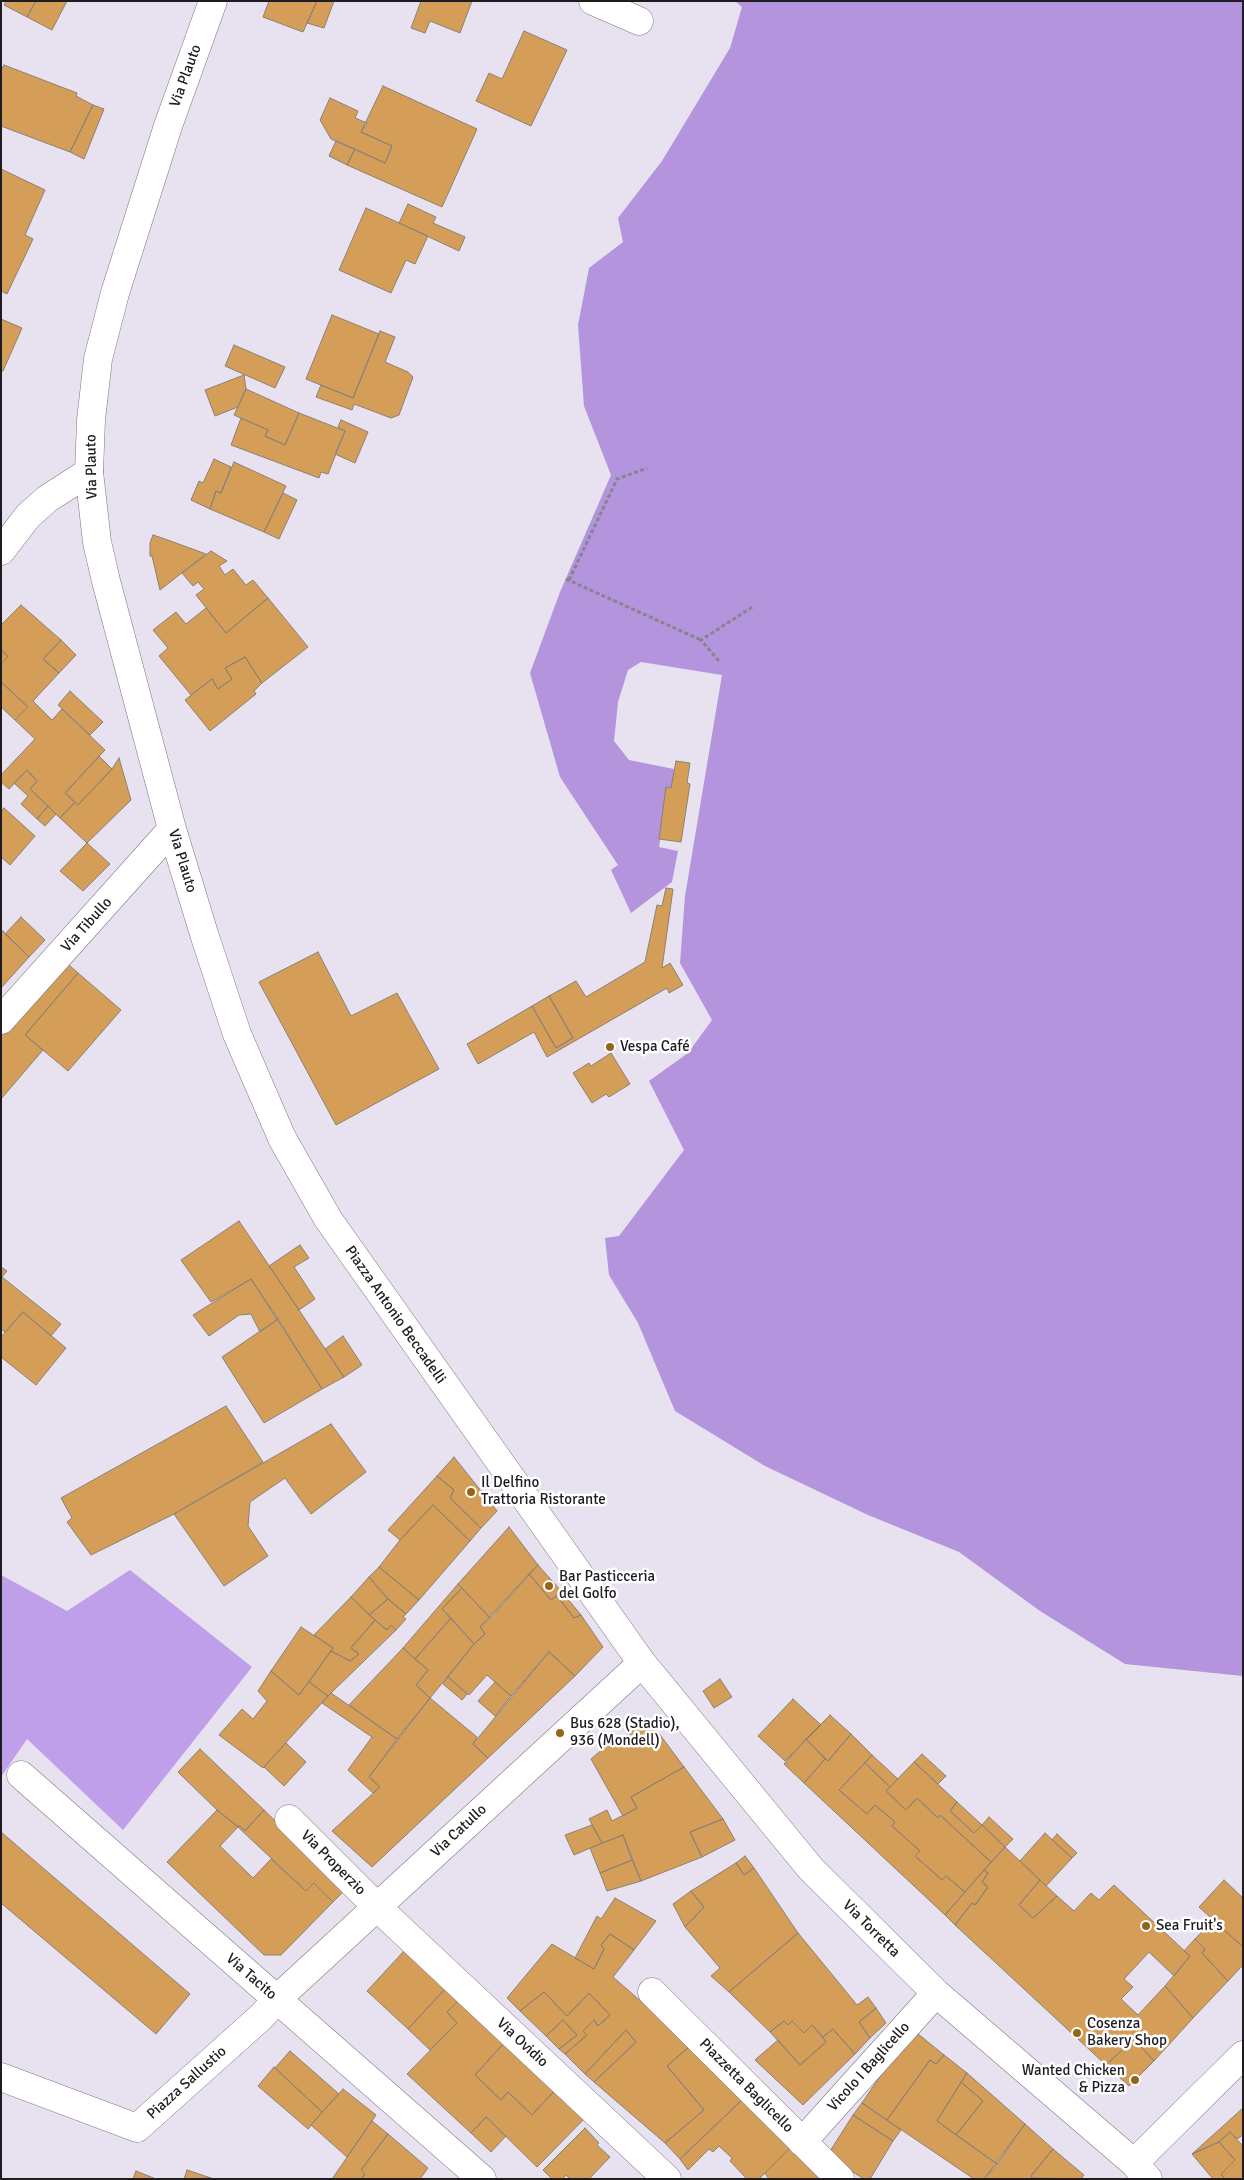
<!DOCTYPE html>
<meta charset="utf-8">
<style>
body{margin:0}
#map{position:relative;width:1244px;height:2180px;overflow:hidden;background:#e7e1f0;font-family:Signika,sans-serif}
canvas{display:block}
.frame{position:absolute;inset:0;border:2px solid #1e1c21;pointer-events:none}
</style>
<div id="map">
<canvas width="1244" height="2180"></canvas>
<div class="frame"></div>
</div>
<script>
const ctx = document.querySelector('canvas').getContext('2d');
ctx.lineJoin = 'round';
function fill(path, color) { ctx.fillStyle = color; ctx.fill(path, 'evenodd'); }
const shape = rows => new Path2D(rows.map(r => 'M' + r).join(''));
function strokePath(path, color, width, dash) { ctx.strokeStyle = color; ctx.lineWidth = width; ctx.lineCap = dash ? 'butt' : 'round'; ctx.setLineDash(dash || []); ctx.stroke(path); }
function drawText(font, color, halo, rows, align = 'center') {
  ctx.font = font + ' Signika,sans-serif'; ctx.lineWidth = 5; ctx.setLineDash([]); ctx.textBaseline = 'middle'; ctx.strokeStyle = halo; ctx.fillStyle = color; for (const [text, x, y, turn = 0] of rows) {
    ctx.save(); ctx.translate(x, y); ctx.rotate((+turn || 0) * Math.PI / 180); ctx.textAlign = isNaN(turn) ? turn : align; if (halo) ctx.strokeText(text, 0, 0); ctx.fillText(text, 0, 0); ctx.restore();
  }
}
fill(shape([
 [130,1570,252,1667,123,1830,27,1739,1,1777,1,1575,67,1611]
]), '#bf9fe9');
fill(shape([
 [735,1,1243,1,1243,1676,1125,1664,1040,1611,959,1552,868,1515,765,1466,675,1411,638,1323,609,1275,605,1238,619,1236,684,1150,649,1081,688,1053,712,1020,680,963,685,896,722,675,641,662,628,670,618,702,614,741,629,760,674,769,675,790,668,794,659,847,678,851,672,882,631,913,611,870,618,865,560,777,530,673,560,592,611,475,584,406,578,325,589,268,623,242,618,218,662,161,730,48,742,7]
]), '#b495dd');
const building = shape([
 [6,1,36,1,27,17,4,5,6,1],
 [36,1,67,1,52,30,27,17,36,1],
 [269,1,317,1,303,32,263,17,269,1],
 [317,1,334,1,324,28,307,23,317,1],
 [421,1,472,1,460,33,430,21,425,33,411,28,421,1],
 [524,31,567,50,531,126,476,101,489,73,502,79,524,31],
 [4,65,77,93,76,96,93,105,70,152,1,126,1,70,4,65],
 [383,86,477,129,442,207,347,165,355,149,385,163,392,146,361,132,383,86],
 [330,98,358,111,355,118,367,123,361,132,392,146,385,163,331,139,320,120,330,98],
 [93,105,104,109,84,159,70,152,93,105],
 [336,141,355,149,347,165,329,156,336,141],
 [1,169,45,190,25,235,33,239,7,294,1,291,1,169],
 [408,204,436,217,433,223,465,237,459,251,399,223,408,204],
 [366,208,428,236,415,264,406,260,391,293,339,270,366,208],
 [332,315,379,334,353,398,306,379,332,315],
 [1,319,22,328,3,371,1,371,1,319],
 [380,331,395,337,385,362,408,372,413,377,399,415,391,418,354,404,352,410,316,397,321,385,353,398,380,331],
 [234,345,285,367,275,388,225,366,234,345],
 [244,375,246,389,238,407,215,416,205,390,244,375],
 [246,389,299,413,285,445,265,436,268,430,234,415,246,389],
 [299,413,345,431,328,474,321,472,319,478,231,445,241,418,268,430,265,436,285,445,299,413],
 [341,420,368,432,355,463,335,454,345,431,338,427,341,420],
 [214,459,231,467,221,493,216,491,210,509,191,500,199,481,203,483,214,459],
 [234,462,286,486,264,532,210,509,216,491,221,493,234,462],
 [283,493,297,500,279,539,264,532,283,493],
 [153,535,165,539,206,554,160,590,152,556,150,556,150,543,153,535],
 [211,551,227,561,219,566,225,575,233,569,246,585,253,580,268,598,226,633,196,595,204,589,198,582,193,586,182,573,211,551],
 [268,598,308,647,262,683,245,657,225,668,232,679,218,689,212,679,191,695,159,656,168,648,153,630,176,612,186,624,206,608,226,633,268,598],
 [21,605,61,640,43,659,59,673,33,701,52,720,62,709,105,750,65,793,75,802,60,818,30,789,37,781,27,770,9,789,1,782,1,775,35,739,15,720,28,707,1,682,1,664,8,657,1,649,1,625,21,605],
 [61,640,76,655,59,673,43,659,61,640],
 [1,649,8,657,1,664,1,649],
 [245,657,262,683,254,691,256,694,210,731,185,700,212,679,218,689,232,679,225,668,245,657],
 [1,682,28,707,15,720,1,707,1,682],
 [70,691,103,722,90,735,58,705,70,691],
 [99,756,112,769,78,805,65,793,99,756],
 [119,758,131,800,87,843,60,818,75,802,78,805,112,769,119,758],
 [676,761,690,763,687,783,690,784,681,842,659,839,666,787,671,788,676,761],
 [27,770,37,781,30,789,48,806,37,819,21,804,28,796,14,783,27,770],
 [48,806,56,814,45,826,37,819,48,806],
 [4,808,35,836,10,865,1,857,1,811,4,808],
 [87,843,110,864,83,891,60,871,87,843],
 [666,888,673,889,662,968,670,963,683,985,669,993,667,988,547,1057,534,1032,478,1064,467,1044,532,1006,556,1048,573,1038,549,996,576,981,586,997,645,962,657,905,662,906,666,888],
 [21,917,45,940,29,957,5,934,21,917],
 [3,931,29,957,1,988,1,933,3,931],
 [318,952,351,1016,397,993,439,1069,336,1125,259,982,318,952],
 [60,957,78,973,25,1035,43,1050,1,1099,1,1035,60,957],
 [78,973,121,1010,68,1071,25,1035,78,973],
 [549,996,573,1038,556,1048,532,1006,549,996],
 [611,1053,630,1084,609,1097,606,1094,592,1103,573,1073,589,1063,591,1066,611,1053],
 [239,1221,344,1377,322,1389,251,1279,211,1302,181,1260,239,1221],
 [300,1245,309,1258,294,1267,315,1299,299,1310,269,1266,300,1245],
 [1,1267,7,1271,2,1277,61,1324,51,1336,23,1312,5,1332,1,1329,1,1267],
 [251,1279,278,1319,260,1332,251,1314,239,1315,209,1336,193,1315,251,1279],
 [23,1312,66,1348,36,1385,1,1357,1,1337,23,1312],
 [278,1319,322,1389,264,1423,222,1357,278,1319],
 [343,1336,362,1365,344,1377,325,1349,343,1336],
 [226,1406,263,1462,174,1514,91,1555,67,1522,72,1518,61,1498,226,1406],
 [331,1424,366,1472,311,1514,285,1478,250,1502,248,1526,268,1556,224,1586,174,1514,331,1424],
 [454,1457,497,1511,481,1528,450,1498,454,1490,437,1476,454,1457],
 [437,1476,454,1490,450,1498,481,1528,470,1541,433,1505,400,1540,388,1530,437,1476],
 [433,1505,470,1541,419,1600,379,1567,400,1540,433,1505],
 [509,1527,538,1565,490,1618,458,1584,509,1527],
 [538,1565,562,1592,551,1600,529,1574,538,1565],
 [379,1567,419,1600,406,1614,388,1599,369,1577,379,1567],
 [529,1574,551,1600,557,1596,574,1618,581,1615,603,1647,575,1676,549,1652,511,1696,487,1675,469,1695,448,1677,474,1644,485,1634,480,1627,529,1574],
 [369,1577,388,1599,369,1615,351,1597,369,1577],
 [458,1584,462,1588,442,1609,451,1618,415,1659,403,1648,458,1584],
 [462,1588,490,1618,480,1627,485,1634,474,1644,442,1609,462,1588],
 [562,1592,581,1615,574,1618,557,1596,562,1592],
 [351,1597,375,1620,351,1648,359,1654,350,1661,331,1651,333,1648,314,1635,351,1597],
 [388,1599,406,1614,403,1617,406,1619,396,1630,391,1625,387,1630,369,1615,388,1599],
 [451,1618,474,1644,430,1698,416,1685,428,1670,415,1659,451,1618],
 [375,1620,387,1630,391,1625,396,1630,331,1693,328,1696,309,1682,331,1651,350,1661,359,1654,351,1648,375,1620],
 [301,1627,333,1648,299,1695,271,1671,301,1627],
 [403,1648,428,1670,416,1685,430,1698,397,1739,349,1705,403,1648],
 [549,1652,575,1676,488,1758,473,1744,549,1652],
 [271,1671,299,1695,309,1682,328,1696,263,1768,219,1735,242,1709,253,1719,267,1701,258,1691,271,1671],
 [448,1677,467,1694,462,1700,443,1684,448,1677],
 [720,1679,732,1697,714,1708,703,1691,720,1679],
 [495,1682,511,1696,495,1716,478,1701,495,1682],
 [331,1693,397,1739,369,1777,380,1787,373,1793,348,1770,372,1737,322,1703,331,1693],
 [430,1698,477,1737,473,1744,488,1758,372,1867,332,1831,380,1787,369,1777,430,1698],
 [793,1699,821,1725,785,1761,758,1736,793,1699],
 [830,1715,851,1734,828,1761,806,1739,830,1715],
 [649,1720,684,1767,631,1797,637,1808,623,1816,591,1759,617,1737,619,1740,649,1720],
 [851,1734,872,1755,839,1790,867,1814,875,1805,895,1822,892,1826,920,1851,915,1856,942,1880,946,1876,965,1892,945,1915,804,1783,825,1759,828,1761,851,1734],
 [806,1739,825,1759,804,1783,784,1764,806,1739],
 [286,1743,306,1762,284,1786,264,1767,286,1743],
 [200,1749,264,1810,245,1831,239,1825,238,1827,217,1810,178,1772,200,1749],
 [922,1754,946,1776,938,1784,914,1762,922,1754],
 [872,1755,898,1779,890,1787,865,1763,872,1755],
 [914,1762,957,1802,950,1811,974,1833,982,1825,1005,1847,991,1862,940,1815,938,1818,917,1798,906,1810,886,1791,914,1762],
 [865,1763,890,1787,886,1791,906,1810,917,1798,938,1818,940,1815,991,1862,965,1892,946,1876,942,1880,915,1856,920,1851,892,1826,895,1822,875,1805,867,1814,839,1790,865,1763],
 [684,1767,723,1819,690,1832,702,1857,641,1881,623,1835,602,1843,589,1819,607,1810,612,1821,637,1808,631,1797,684,1767],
 [957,1802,982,1825,974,1833,950,1811,957,1802],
 [217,1810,238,1827,220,1846,253,1878,271,1859,306,1891,314,1883,333,1902,281,1955,264,1955,167,1862,217,1810],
 [264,1810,346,1889,333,1902,314,1883,306,1891,238,1827,239,1825,245,1831,264,1810],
 [989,1817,1013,1839,1005,1847,982,1825,989,1817],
 [723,1819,735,1840,702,1857,690,1832,723,1819],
 [592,1825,602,1843,574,1855,565,1835,592,1825],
 [1,1832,190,1994,156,2034,1,1903,1,1832],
 [1045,1833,1072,1858,1046,1886,1020,1861,1045,1833],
 [1057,1834,1077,1853,1072,1858,1052,1840,1057,1834],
 [623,1835,632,1860,600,1873,590,1848,623,1835],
 [1005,1847,1040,1880,1019,1905,1033,1918,1057,1896,1074,1911,1091,1893,1099,1900,1114,1885,1190,1956,1174,1976,1149,1952,1124,1979,1133,1987,1121,1999,1138,2015,1165,1986,1193,2018,1154,2061,1134,2039,1106,2065,955,1925,972,1903,975,1905,988,1887,982,1882,988,1873,984,1870,1005,1847],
 [745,1856,754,1868,744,1875,736,1863,745,1856],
 [632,1860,641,1881,607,1891,600,1873,632,1860],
 [736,1863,744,1875,754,1868,798,1933,729,1992,711,1976,720,1968,685,1927,704,1907,691,1891,736,1863],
 [984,1870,988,1873,982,1882,988,1887,975,1905,972,1903,955,1925,945,1915,984,1870],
 [1040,1880,1057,1896,1033,1918,1019,1905,1040,1880],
 [1224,1880,1243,1898,1243,1947,1199,1907,1224,1880],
 [691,1891,704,1907,685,1927,673,1904,691,1891],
 [615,1898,656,1921,634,1950,610,1934,601,1945,604,1949,594,1969,575,1958,597,1916,601,1919,615,1898],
 [1213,1920,1243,1947,1243,1965,1228,1981,1202,1953,1205,1949,1195,1939,1213,1920],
 [798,1933,857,2005,868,1997,876,2008,859,2022,870,2038,855,2054,833,2029,823,2037,812,2025,804,2033,792,2021,788,2025,784,2021,770,2032,729,1992,798,1933],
 [610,1934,634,1950,613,1977,691,2045,667,2066,704,2110,665,2143,594,2082,636,2042,626,2030,585,2074,565,2054,587,2035,583,2031,594,2020,598,2026,610,2015,589,1993,567,2016,544,1992,520,2011,507,1998,552,1944,594,1969,604,1949,601,1945,610,1934],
 [1195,1939,1205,1949,1202,1953,1228,1981,1193,2018,1165,1986,1190,1956,1184,1951,1195,1939],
 [404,1951,446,1988,408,2029,367,1991,404,1951],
 [446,1988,459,2000,447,2012,457,2023,430,2050,408,2029,446,1988],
 [544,1992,567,2016,589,1993,610,2015,598,2026,594,2020,583,2031,587,2035,565,2054,559,2049,577,2035,563,2020,546,2036,520,2011,544,1992],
 [459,2000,505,2042,475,2075,501,2100,508,2092,532,2115,557,2088,588,2115,537,2167,486,2117,471,2133,407,2074,457,2023,447,2012,459,2000],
 [876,2008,886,2023,870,2038,859,2022,876,2008],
 [563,2020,577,2035,559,2049,546,2036,563,2020],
 [784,2021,788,2025,792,2021,804,2033,812,2025,826,2042,800,2065,770,2032,784,2021],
 [833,2029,855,2054,803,2105,755,2060,778,2040,800,2065,826,2042,823,2037,833,2029],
 [912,2029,944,2055,936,2064,930,2060,887,2120,862,2103,912,2029],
 [626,2030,636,2042,594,2082,585,2074,626,2030],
 [1134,2039,1154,2061,1129,2086,1106,2065,1134,2039],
 [505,2042,557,2088,532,2115,508,2092,501,2100,475,2075,505,2042],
 [691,2045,743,2099,680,2159,665,2143,704,2110,667,2066,691,2045],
 [290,2051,339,2094,322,2112,275,2068,290,2051],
 [944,2055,967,2073,937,2121,997,2164,984,2179,974,2179,887,2120,930,2060,936,2064,944,2055],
 [274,2067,322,2112,308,2129,258,2086,274,2067],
 [967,2073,1025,2124,997,2164,956,2135,983,2101,961,2082,967,2073],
 [961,2082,983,2101,956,2135,937,2121,961,2082],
 [343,2089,376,2115,347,2157,311,2125,343,2089],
 [743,2099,792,2146,759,2179,747,2179,730,2161,732,2158,719,2146,713,2152,709,2149,688,2170,680,2159,743,2099],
 [862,2103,901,2130,893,2141,853,2115,862,2103],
 [1243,2108,1243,2135,1237,2139,1230,2132,1219,2142,1192,2154,1243,2108],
 [853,2115,893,2141,870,2179,864,2179,827,2156,853,2115],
 [486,2117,506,2136,491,2152,471,2133,486,2117],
 [372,2121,388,2134,361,2170,365,2174,361,2179,332,2179,372,2121],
 [1025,2124,1053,2149,1031,2176,1032,2179,984,2179,1025,2124],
 [585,2128,599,2143,597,2145,610,2157,589,2179,570,2179,566,2175,563,2179,552,2179,543,2170,585,2128],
 [1230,2132,1243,2146,1243,2179,1225,2179,1221,2174,1235,2160,1219,2142,1230,2132],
 [388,2134,428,2168,420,2179,361,2179,365,2174,361,2170,388,2134],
 [1219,2142,1235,2160,1221,2174,1225,2179,1213,2179,1192,2154,1219,2142],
 [792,2146,825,2179,769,2179,765,2173,792,2146],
 [1053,2149,1084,2175,1081,2179,1033,2178,1031,2176,1053,2149],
 [187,2170,211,2178,184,2179,187,2170],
 [136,2171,156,2179,133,2179,136,2171]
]);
fill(building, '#d49e58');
strokePath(building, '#8a8074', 1);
const street = shape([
 [593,1,639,21],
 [89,472,97,542,106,581,172,829,205,937,237,1034,282,1138,328,1219,642,1663,811,1869,936,1993,1134,2163,1148,2179],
 [1,1020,172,829],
 [21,1775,482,2179],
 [289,1819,377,1907,667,2179],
 [652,1992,840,2179],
 [1,2077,137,2128,262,2016,277,1999,642,1663],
 [802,2142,936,1993],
 [1134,2163,1243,2055]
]);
const secondary = shape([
 [1,551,28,516,47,499,89,472,91,420,98,359,115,293,168,126,213,1]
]);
strokePath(street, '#7d7785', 29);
strokePath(secondary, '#7d7785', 29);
strokePath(shape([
 [566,579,701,640],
 [569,580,617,479,647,468],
 [719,661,701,640,754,606]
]), '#88848f', 3, [4, 2.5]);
strokePath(street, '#fff', 28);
strokePath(secondary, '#fff', 28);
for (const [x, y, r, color] of [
 [610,1047,5,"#966417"],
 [471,1492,5,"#966417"],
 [549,1586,5,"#966417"],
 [560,1733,5,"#966417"],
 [1146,1926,5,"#966417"],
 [1077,2033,5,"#966417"],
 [1135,2080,5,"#966417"]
]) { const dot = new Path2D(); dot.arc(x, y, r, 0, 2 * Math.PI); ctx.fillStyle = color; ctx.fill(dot); strokePath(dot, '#fff', 2); }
drawText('15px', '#1e1c21', '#fff', [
 ["Via Plauto",186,76,-70],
 ["Via Plauto",92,467,-91],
 ["Via Plauto",182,861,73],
 ["Via Tibullo",87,925,-48],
 ["Piazza Antonio Beccadelli",395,1315,55],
 ["Via Catullo",459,1831,-43],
 ["Via Properzio",333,1863,45],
 ["Via Torretta",871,1929,45],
 ["Via Tacito",251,1977,41],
 ["Via Ovidio",522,2043,43],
 ["Vicolo I Baglicello",869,2067,-48],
 ["Piazza Sallustio",187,2083,-42],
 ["Piazzetta Baglicello",746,2086,45]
]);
drawText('15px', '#1e1c21', '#fff', [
 ["Vespa Café",620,1047],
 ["Il Delfino",481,1483],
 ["Trattoria Ristorante",481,1500],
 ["Bar Pasticceria",559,1577],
 ["del Golfo",559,1594],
 ["Bus 628 (Stadio),",570,1724],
 ["936 (Mondell)",570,1741],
 ["Sea Fruit's",1156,1926],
 ["Cosenza",1087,2024],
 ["Bakery Shop",1087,2041],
 ["Wanted Chicken",1125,2071,"right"],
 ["& Pizza",1125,2088,"right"]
], 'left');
</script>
